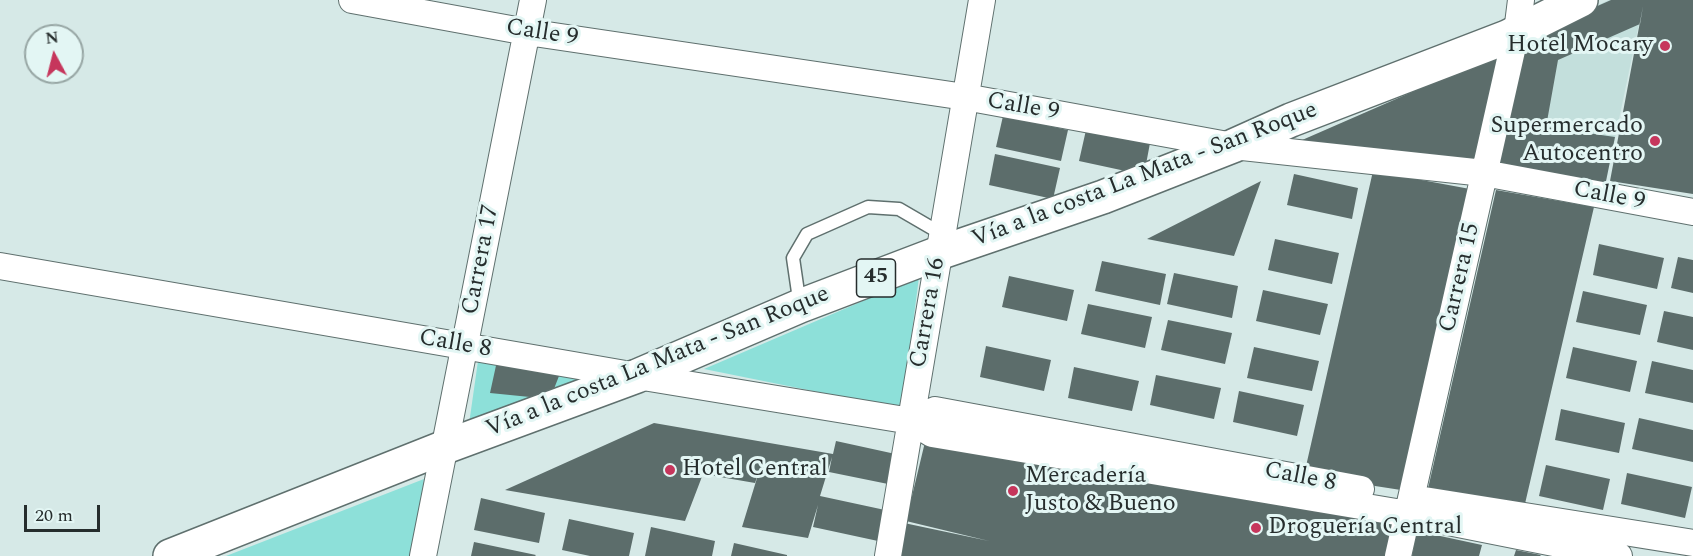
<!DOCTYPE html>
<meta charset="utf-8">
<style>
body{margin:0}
#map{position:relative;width:1693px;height:556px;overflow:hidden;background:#d6e9e7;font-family:Spectral,serif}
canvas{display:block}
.north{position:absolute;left:24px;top:24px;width:60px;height:60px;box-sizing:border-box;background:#e3f6f4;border:2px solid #97a6a4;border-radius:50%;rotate:353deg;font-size:16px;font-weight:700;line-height:24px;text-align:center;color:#262d2d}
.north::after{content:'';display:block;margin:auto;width:21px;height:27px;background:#c6365c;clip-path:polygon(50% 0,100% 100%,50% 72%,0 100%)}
.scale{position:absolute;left:24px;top:505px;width:76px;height:27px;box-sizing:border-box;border:3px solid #262d2d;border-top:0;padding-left:8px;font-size:18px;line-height:21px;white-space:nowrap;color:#262d2d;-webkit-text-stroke:4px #e3f6f4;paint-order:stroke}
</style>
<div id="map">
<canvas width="1693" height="556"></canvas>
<div class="north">N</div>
<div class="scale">20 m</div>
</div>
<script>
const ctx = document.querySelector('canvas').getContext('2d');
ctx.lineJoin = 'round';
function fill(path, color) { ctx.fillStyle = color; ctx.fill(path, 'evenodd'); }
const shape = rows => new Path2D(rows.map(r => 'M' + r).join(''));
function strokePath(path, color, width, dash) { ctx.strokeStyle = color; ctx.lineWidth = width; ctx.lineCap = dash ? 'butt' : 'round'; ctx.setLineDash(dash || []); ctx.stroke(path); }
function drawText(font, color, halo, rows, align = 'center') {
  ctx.font = font + ' Spectral,serif'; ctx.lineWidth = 6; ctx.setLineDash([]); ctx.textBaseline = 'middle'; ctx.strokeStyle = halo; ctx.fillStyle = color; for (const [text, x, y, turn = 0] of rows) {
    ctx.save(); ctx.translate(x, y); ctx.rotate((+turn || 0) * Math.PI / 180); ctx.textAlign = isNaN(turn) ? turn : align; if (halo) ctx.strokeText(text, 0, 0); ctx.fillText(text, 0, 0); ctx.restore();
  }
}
fill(shape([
 [1609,0,1644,0,1605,186,1493,167,1523,39]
]), '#c3dfdc');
fill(shape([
 [919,277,902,409,704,369],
 [479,354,602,382,468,431],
 [424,479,413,556,226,556]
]), '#8de0d9');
fill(shape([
 [1611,0,1693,0,1693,194,1610,181,1643,6,1640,24,1558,60,1546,127,1615,137,1605,186,1493,167,1523,39],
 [1506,51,1476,171,1293,144],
 [1003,116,1068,130,1061,161,996,147],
 [1086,130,1150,143,1144,175,1079,161],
 [995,154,1060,168,1053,199,989,185],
 [1373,171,1470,189,1401,490,1304,475],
 [1294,174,1358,188,1352,219,1287,205],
 [1261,181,1234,256,1147,239],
 [1496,190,1594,207,1524,508,1427,493],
 [1275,239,1339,253,1332,284,1268,270],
 [1599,244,1664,258,1657,289,1593,275],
 [1678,257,1693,260,1693,293,1671,288],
 [1102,261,1166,274,1160,305,1095,291],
 [1174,273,1238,286,1232,318,1167,304],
 [1009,276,1074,290,1067,321,1002,307],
 [1263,290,1328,304,1320,335,1256,321],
 [1583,291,1647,305,1640,335,1576,322],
 [1088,304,1152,317,1145,348,1081,334],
 [1664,311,1693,317,1693,350,1657,342],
 [1168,320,1232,333,1225,364,1161,350],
 [986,346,1051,360,1044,391,980,377],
 [1254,347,1319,361,1312,391,1247,378],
 [1573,347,1637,361,1630,392,1566,378],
 [497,361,559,376,550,399,490,393],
 [1652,361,1693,370,1693,403,1645,393],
 [1074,367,1139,381,1132,411,1068,398],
 [1156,375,1221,388,1214,419,1150,405],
 [1239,391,1304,405,1297,436,1233,422],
 [1561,409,1625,423,1619,453,1555,440],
 [1639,418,1693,430,1693,462,1632,449],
 [654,423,833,454,836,441,900,455,893,485,829,472,832,457,820,496,885,510,878,541,813,527,818,505,808,538,742,527,761,465,755,483,703,474,685,521,505,490],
 [925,442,1394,515,1385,556,898,556,904,523,989,541,906,521],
 [1546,465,1610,479,1603,510,1539,496],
 [1627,473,1692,487,1685,518,1621,504],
 [481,498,545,513,539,543,474,530],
 [569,519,634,533,629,556,590,556,562,550],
 [651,527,715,541,712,556,645,556],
 [1417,531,1482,545,1479,556,1412,556],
 [474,542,536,555,535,556,471,556],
 [734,543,787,555,787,556,731,556],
 [1516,550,1541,555,1540,556,1514,556]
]), '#5c6d6b');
const service = shape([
 [800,306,793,258,807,234,868,207,899,209,942,234]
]);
const minor = shape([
 [352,0,527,32,965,97,1233,146,1484,173,1693,212],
 [0,266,637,376,911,421,932,434,1408,514,1619,556],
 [911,421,935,410,1361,489],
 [1418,499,1693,543],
 [423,556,533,0],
 [888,556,982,0],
 [1398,556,1518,24,1521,0]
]);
const trunk = shape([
 [170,556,445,447,637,376,800,306,939,253,1103,197,1233,146,1291,120,1507,37,1581,0]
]);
strokePath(service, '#5f706e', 15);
strokePath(minor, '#5f706e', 28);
strokePath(trunk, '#5f706e', 36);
strokePath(service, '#fff', 12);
strokePath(minor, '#fff', 26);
strokePath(trunk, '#fff', 33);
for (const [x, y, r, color] of [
 [1665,46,6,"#c6365c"],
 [1655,141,6,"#c6365c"],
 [670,470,6,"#c6365c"],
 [1013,491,6,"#c6365c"],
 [1256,528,6,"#c6365c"]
]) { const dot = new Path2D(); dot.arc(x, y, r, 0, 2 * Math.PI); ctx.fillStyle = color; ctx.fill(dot); strokePath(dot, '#e3f6f4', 2); }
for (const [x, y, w] of [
 [876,278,39]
]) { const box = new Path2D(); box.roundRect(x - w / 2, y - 19, w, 38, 4.5); ctx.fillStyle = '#e3f6f4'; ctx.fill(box); strokePath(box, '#262d2d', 1.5); }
drawText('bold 22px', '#262d2d', null, [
 ["45",876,278]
]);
drawText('24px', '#262d2d', '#e3f6f4', [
 ["Calle 9",542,34,9],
 ["Calle 9",1023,108,10],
 ["Vía a la costa La Mata - San Roque",1145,176,-21],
 ["Calle 9",1609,197,11],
 ["Carrera 17",482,260,-79],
 ["Carrera 15",1461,278,-77],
 ["Carrera 16",929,313,-80],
 ["Calle 8",455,345,10],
 ["Vía a la costa La Mata - San Roque",658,363,-22],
 ["Calle 8",1300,478,11]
]);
drawText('24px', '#262d2d', '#e3f6f4', [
 ["Hotel Mocary",1653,46,"right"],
 ["Supermercado",1643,127,"right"],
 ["Autocentro",1643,155,"right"],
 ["Hotel Central",682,470],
 ["Mercadería",1025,477],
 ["Justo & Bueno",1025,505],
 ["Droguería Central",1268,528]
], 'left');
</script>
